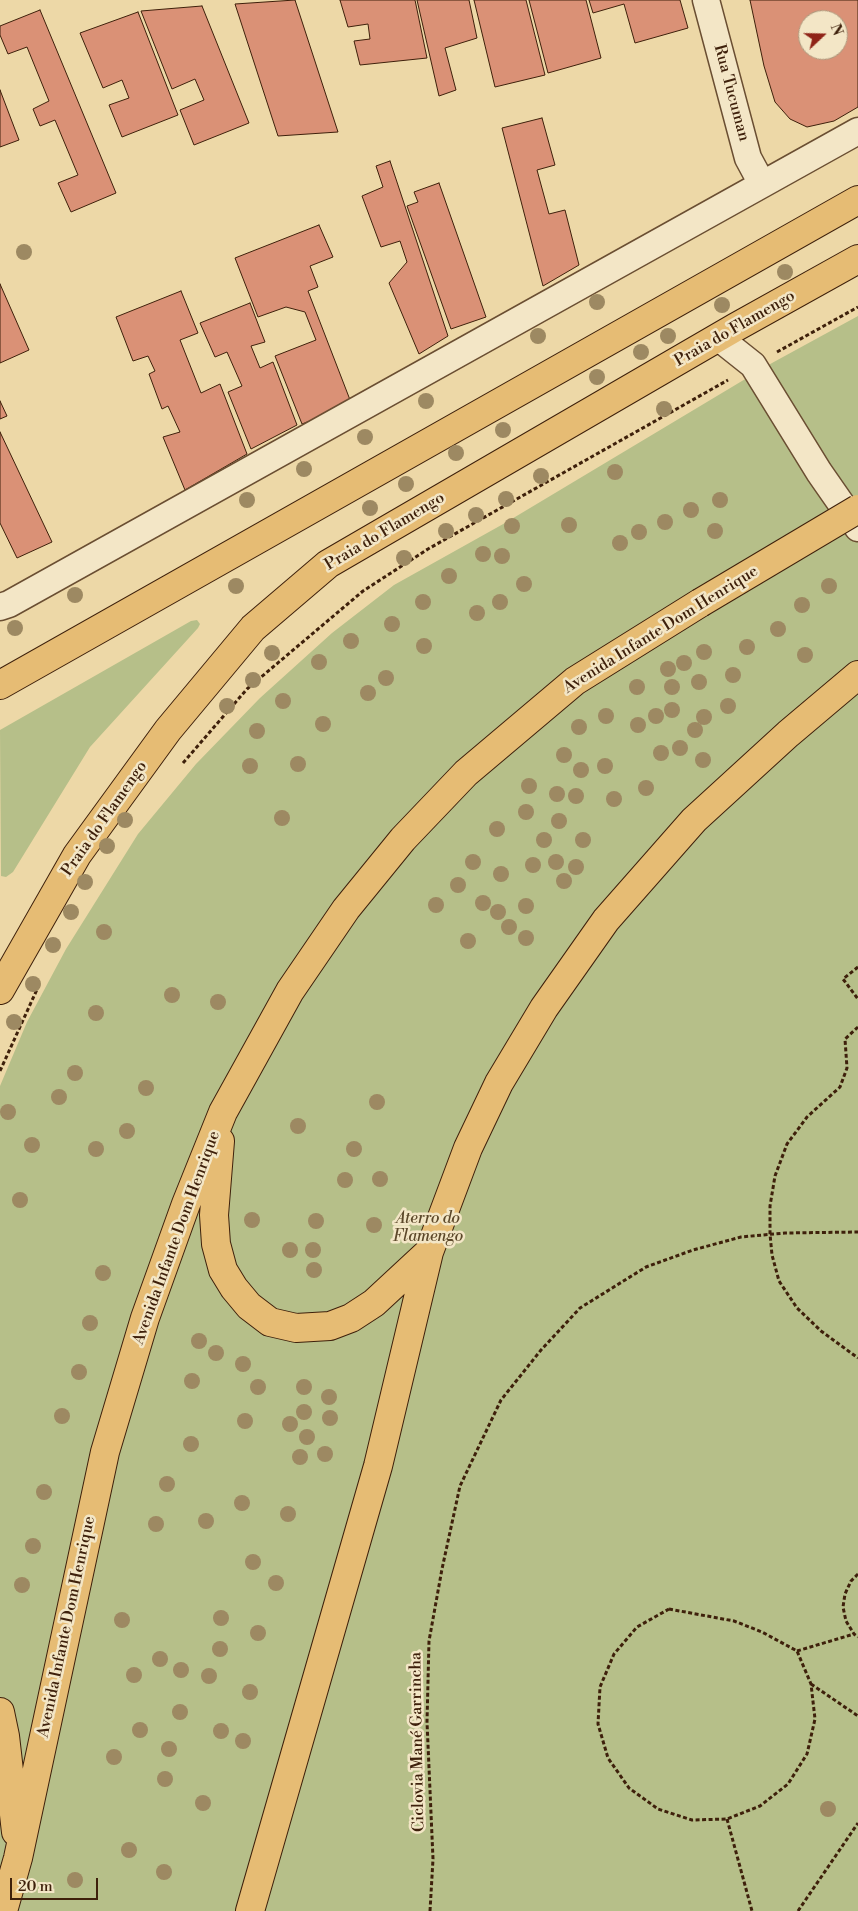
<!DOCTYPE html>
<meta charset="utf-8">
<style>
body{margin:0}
#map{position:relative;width:858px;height:1911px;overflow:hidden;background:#edd8a7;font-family:"Libre Bodoni",serif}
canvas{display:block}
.north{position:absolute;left:798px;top:10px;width:50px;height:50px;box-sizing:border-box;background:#f3e6c6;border:1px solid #ab977b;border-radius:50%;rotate:69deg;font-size:14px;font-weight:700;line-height:20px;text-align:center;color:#3e200b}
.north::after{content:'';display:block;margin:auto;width:18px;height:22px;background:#8f2418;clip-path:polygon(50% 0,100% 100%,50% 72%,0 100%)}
.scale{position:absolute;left:10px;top:1878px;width:88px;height:22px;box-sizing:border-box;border:2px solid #3e200b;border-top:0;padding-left:6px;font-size:15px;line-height:18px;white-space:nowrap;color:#3e200b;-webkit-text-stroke:4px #f3e6c6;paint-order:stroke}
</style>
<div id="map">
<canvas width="858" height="1911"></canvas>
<div class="north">N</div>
<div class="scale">20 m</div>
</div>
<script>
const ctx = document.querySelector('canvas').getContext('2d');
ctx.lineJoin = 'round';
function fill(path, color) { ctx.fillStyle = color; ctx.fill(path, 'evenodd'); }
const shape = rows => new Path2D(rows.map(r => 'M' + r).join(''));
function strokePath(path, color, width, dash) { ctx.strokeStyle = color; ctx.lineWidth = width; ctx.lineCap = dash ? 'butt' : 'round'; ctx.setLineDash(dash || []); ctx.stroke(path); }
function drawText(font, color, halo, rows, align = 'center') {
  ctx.font = font + ' "Libre Bodoni",serif'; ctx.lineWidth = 5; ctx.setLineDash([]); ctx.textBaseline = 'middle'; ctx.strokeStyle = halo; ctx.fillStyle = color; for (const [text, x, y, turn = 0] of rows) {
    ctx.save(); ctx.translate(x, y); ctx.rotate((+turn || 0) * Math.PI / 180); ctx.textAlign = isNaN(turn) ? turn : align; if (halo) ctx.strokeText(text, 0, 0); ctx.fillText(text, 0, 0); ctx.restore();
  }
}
fill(shape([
 [858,316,858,1911,0,1911,0,1086,27,1022,66,949,138,834,196,764,260,698,332,633,394,585,505,523,772,363],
 [197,620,200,624,198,628,90,747,13,872,6,877,1,876,0,730,191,621]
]), '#b6bf89');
const building = shape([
 [295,0,338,132,278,136,235,4,295,0],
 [340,0,415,0,427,58,360,65,354,41,370,39,368,24,348,27,340,0],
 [417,0,469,0,477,38,445,48,456,90,439,96,417,0],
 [474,0,526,0,545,75,495,87,474,0],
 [529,0,586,0,601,58,548,73,529,0],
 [589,0,680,0,688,28,635,43,624,4,593,13,589,0],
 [750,0,858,0,858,107,834,121,807,127,790,119,775,102,764,66,750,0],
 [808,20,838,20,838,50,808,50,808,20],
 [202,6,249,123,194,145,180,110,204,100,195,79,172,89,141,11,202,6],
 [40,10,116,193,71,212,58,183,78,175,55,120,40,126,33,109,49,101,27,47,8,54,0,35,0,26,40,10],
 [138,12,178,115,122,137,109,105,129,98,122,80,103,88,80,33,138,12],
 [0,90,19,140,0,147,0,90],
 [542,118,555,165,537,170,549,214,565,210,579,265,543,286,502,128,542,118],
 [390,161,448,336,419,354,389,283,407,262,400,241,381,247,362,196,383,187,376,166,390,161],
 [439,183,486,317,451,329,407,206,418,202,414,192,439,183],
 [319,225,333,257,310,266,318,287,308,291,352,405,302,424,275,356,316,340,305,312,286,307,258,317,235,258,319,225],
 [0,284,29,350,0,363,0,284],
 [181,291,198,333,180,340,201,393,220,384,247,454,185,490,163,437,180,432,168,406,162,409,149,374,155,371,148,356,133,361,116,317,181,291],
 [250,303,265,342,251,346,260,368,273,362,297,425,251,449,228,392,242,386,227,352,215,357,200,323,250,303],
 [0,401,7,416,0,419,0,401],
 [0,432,52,542,17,558,0,523,0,432]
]);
fill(building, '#da9176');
strokePath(building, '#3e200b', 1);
const street = shape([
 [706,0,748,158,762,184],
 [719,338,753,365,819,472,858,528],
 [0,607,9,604,858,131]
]);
const primary = shape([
 [0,685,858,200],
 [0,990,77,855,168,730,253,628,328,564,736,327,858,259]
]);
const highway = shape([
 [220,1141,214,1215,216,1244,223,1270,234,1288,249,1306,270,1322,296,1328,330,1326,351,1318,374,1303,429,1252],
 [0,1712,5,1736,16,1832],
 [3,1911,18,1858,105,1452,145,1318,186,1204,223,1112,290,991,346,909,403,839,466,773,575,681,700,603],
 [250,1911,378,1466,429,1252,468,1148,499,1083,544,1008,606,920,694,820,788,734,858,675]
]);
strokePath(street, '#6a4e32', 29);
strokePath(primary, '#3e200b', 30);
strokePath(highway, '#3e200b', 30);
strokePath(shape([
 [777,352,858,307],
 [183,763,247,689,363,591,428,549,728,380],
 [858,967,843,979,858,999],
 [858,1027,845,1039,847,1068,840,1087,807,1117,787,1144,775,1176,770,1206,770,1234,772,1255,779,1281,797,1308,821,1331,858,1358],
 [0,1071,39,985],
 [858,1574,851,1581,845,1594,843,1607,846,1621,854,1634,858,1637],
 [669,1609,734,1621,762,1632,797,1651,811,1684,815,1719,807,1754,788,1784,760,1806,727,1819,692,1820,658,1809,629,1788,608,1758,598,1724,600,1687,614,1654,637,1627,669,1609],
 [797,1651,854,1634],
 [811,1684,858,1716],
 [727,1819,752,1911],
 [430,1911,433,1859,427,1722,429,1641,442,1569,460,1486,501,1400,541,1350,580,1308,646,1267,693,1250,741,1237,785,1233,858,1232],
 [798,1911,858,1823]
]), '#3e200b', 3, [4, 2.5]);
strokePath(street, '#f3e6c6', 26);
strokePath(primary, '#e6bc74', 28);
strokePath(highway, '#e6bc74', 28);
const highwayBridge = shape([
 [700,603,858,509]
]);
strokePath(highwayBridge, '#3e200b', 30, []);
strokePath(highwayBridge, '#e6bc74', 28);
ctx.fillStyle = '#9d8962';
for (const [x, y] of [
 [24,252],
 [785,272],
 [597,302],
 [722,305],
 [538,336],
 [668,336],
 [641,352],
 [597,377],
 [426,401],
 [664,409],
 [503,430],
 [365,437],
 [456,453],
 [304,469],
 [615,472],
 [541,476],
 [406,484],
 [506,499],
 [247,500],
 [720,500],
 [370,508],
 [691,510],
 [476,515],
 [665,522],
 [569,525],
 [512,526],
 [446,531],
 [715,531],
 [639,532],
 [620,543],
 [483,554],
 [502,556],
 [404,558],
 [449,576],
 [524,584],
 [236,586],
 [829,586],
 [75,595],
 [423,602],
 [500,602],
 [802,605],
 [477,613],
 [392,624],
 [15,628],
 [778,629],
 [351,641],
 [424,646],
 [747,647],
 [704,652],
 [272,653],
 [805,655],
 [319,662],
 [684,663],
 [668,669],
 [733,675],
 [386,678],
 [253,680],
 [699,682],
 [637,687],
 [672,687],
 [368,693],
 [283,701],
 [227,706],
 [728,706],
 [672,710],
 [606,716],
 [656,716],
 [704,717],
 [323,724],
 [638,725],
 [579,727],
 [695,730],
 [257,731],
 [680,748],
 [661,753],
 [564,755],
 [703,760],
 [298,764],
 [250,766],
 [605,766],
 [581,770],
 [529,786],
 [646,788],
 [557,794],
 [576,796],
 [614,799],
 [526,812],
 [282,818],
 [125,820],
 [559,821],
 [497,829],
 [544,840],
 [583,840],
 [107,846],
 [473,862],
 [556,862],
 [533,865],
 [576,867],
 [501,874],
 [564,881],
 [85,882],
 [458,885],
 [483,903],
 [436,905],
 [526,906],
 [71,912],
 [498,912],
 [509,927],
 [104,932],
 [526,938],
 [468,941],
 [53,945],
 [33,984],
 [172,995],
 [218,1002],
 [96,1013],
 [14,1022],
 [75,1073],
 [146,1088],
 [59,1097],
 [377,1102],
 [8,1112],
 [298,1126],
 [127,1131],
 [32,1145],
 [96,1149],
 [354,1149],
 [380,1179],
 [345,1180],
 [20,1200],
 [252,1220],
 [316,1221],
 [374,1225],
 [290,1250],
 [313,1250],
 [314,1270],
 [103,1273],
 [90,1323],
 [199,1341],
 [216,1353],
 [243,1364],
 [79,1372],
 [192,1381],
 [258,1387],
 [304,1387],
 [329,1397],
 [304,1412],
 [62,1416],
 [330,1418],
 [245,1421],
 [290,1424],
 [307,1437],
 [191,1444],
 [325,1454],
 [300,1457],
 [167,1484],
 [44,1492],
 [242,1503],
 [288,1514],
 [206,1521],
 [156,1524],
 [33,1546],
 [253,1562],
 [276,1583],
 [22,1585],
 [221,1618],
 [122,1620],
 [258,1633],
 [220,1649],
 [160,1659],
 [181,1670],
 [134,1675],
 [209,1676],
 [250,1692],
 [180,1712],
 [140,1730],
 [221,1731],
 [243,1741],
 [169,1749],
 [114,1757],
 [165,1779],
 [203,1803],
 [828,1809],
 [129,1850],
 [164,1872],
 [75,1880]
]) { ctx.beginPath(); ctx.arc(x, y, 8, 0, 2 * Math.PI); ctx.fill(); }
drawText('16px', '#3e200b', '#f3e6c6', [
 ["Rua Tucuman",731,93,75],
 ["Praia do Flamengo",735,329,-30],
 ["Praia do Flamengo",385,532,-31],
 ["Avenida Infante Dom Henrique",661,630,-32],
 ["Praia do Flamengo",105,819,-55],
 ["Avenida Infante Dom Henrique",177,1238,-70],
 ["Avenida Infante Dom Henrique",67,1627,-78],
 ["Ciclovia Mané Garrincha",418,1742,-91]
]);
drawText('italic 16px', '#5c482a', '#f3e6c6', [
 ["Aterro do",428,1219],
 ["Flamengo",428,1237]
]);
</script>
